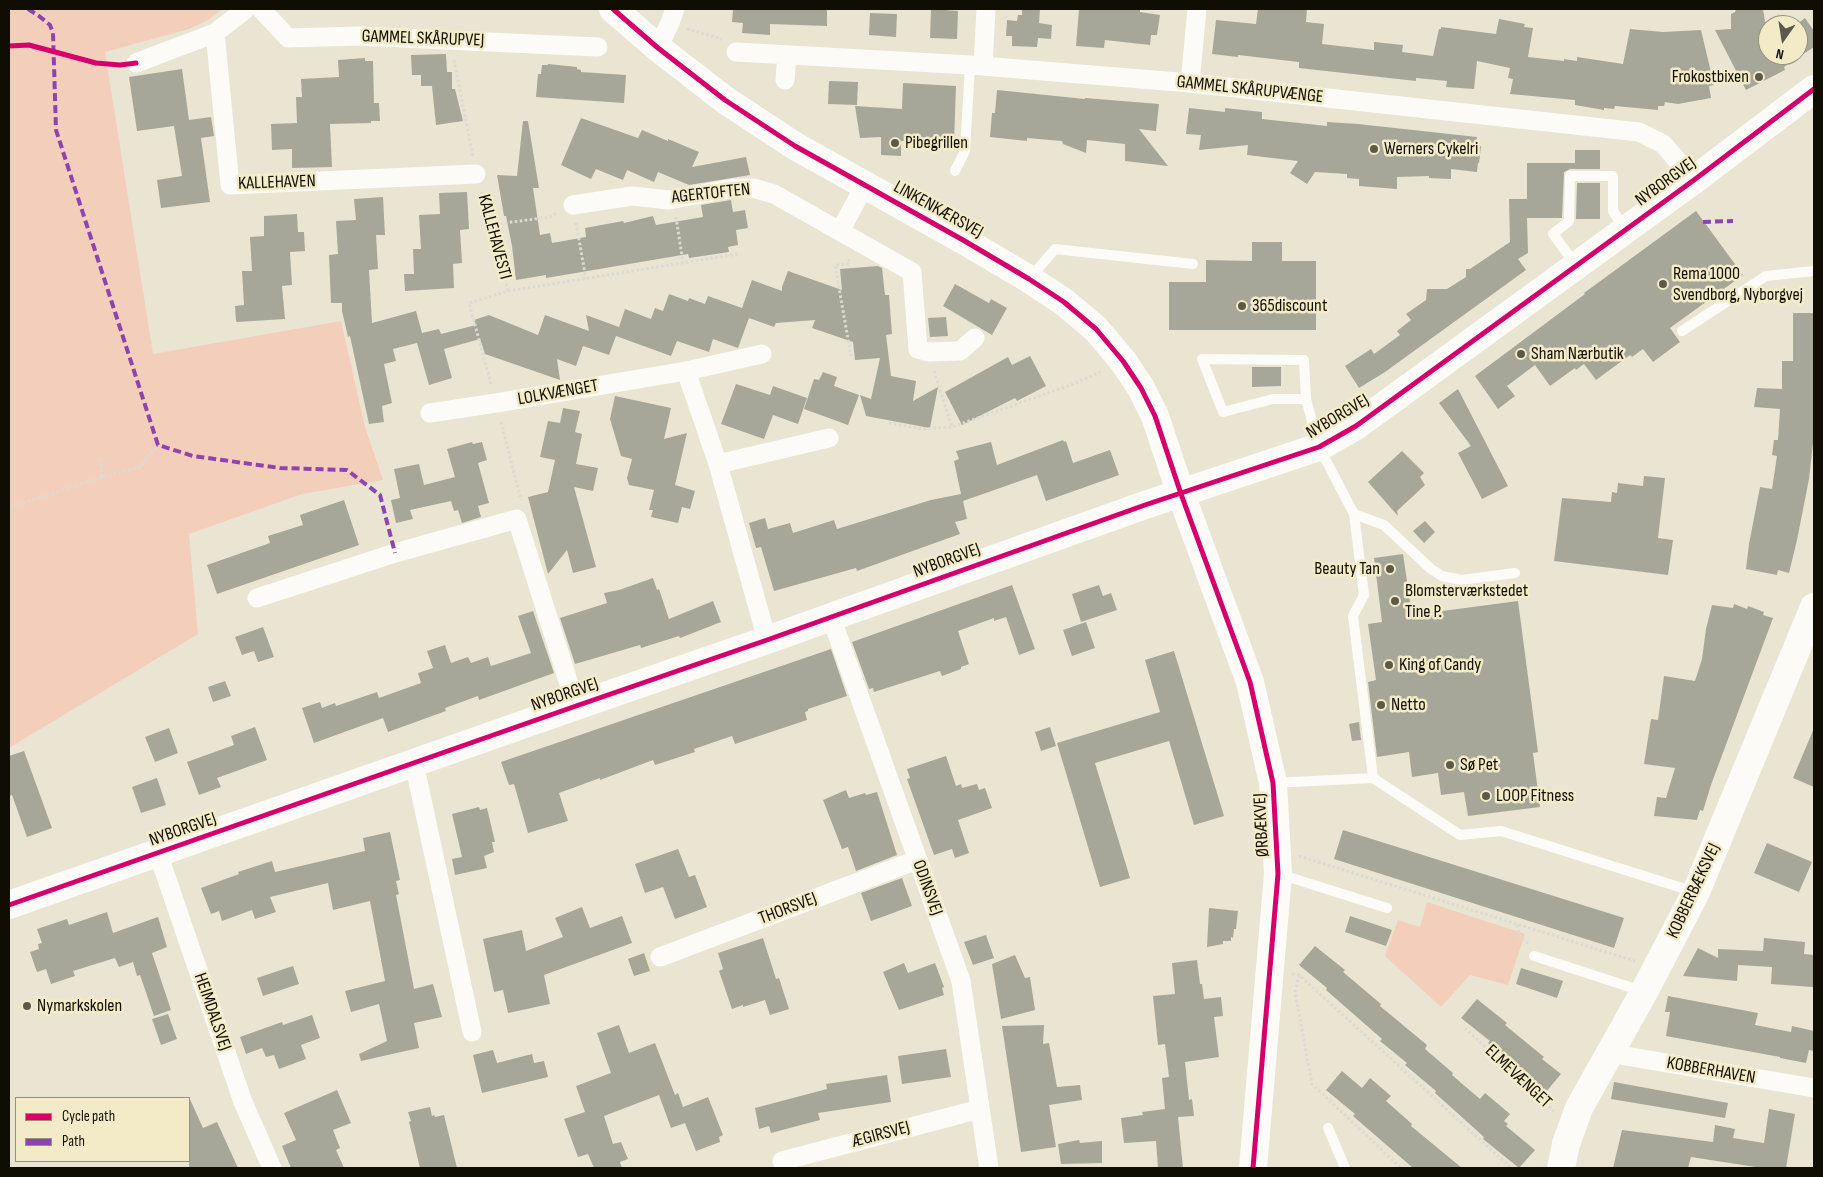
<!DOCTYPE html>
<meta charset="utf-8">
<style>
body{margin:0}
#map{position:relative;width:1823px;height:1177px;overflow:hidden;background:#e9e5d2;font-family:"Sofia Sans Condensed",sans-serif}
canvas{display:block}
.frame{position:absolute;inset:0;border:10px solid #100d03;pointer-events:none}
.legend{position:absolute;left:15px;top:1097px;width:175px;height:65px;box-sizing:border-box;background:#f3ebc8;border:1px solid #989279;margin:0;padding:6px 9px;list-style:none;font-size:15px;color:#100d03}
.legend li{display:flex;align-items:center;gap:10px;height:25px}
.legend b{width:25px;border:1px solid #989279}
.north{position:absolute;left:1758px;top:15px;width:50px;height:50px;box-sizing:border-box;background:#f3ebc8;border:1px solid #989279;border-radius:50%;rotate:193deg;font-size:14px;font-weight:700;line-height:20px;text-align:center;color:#100d03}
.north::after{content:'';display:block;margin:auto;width:18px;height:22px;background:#5c594b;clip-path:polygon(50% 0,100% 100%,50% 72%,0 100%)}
</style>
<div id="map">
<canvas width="1823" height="1177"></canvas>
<div class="frame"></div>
<ul class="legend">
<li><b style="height:6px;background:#d6006c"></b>Cycle path</li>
<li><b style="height:6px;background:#8e44ad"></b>Path</li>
</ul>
<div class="north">N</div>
</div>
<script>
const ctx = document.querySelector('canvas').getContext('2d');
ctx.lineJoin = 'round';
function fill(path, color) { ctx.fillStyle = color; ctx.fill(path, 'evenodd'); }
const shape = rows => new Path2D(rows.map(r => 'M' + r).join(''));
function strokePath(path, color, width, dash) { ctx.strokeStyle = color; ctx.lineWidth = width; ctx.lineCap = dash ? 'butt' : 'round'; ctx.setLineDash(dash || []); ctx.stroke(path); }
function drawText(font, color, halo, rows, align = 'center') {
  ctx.font = font + ' "Sofia Sans Condensed",sans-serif'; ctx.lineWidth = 5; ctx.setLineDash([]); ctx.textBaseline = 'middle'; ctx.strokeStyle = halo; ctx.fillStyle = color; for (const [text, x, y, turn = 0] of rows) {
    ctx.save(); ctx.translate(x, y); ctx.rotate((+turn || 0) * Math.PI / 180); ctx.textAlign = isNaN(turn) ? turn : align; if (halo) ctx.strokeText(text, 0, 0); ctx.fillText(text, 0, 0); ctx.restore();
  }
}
fill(shape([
 [9,9,222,9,208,20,189,29,105,52,153,354,341,321,365,427,383,480,302,494,189,534,198,634,9,748],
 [1427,902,1525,934,1508,985,1470,975,1441,1007,1385,956,1398,920,1420,927]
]), '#f3cfbb');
fill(shape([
 [733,9,827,9,827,26,770,24,770,35,742,33,743,23,732,22],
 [931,9,958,11,957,39,930,38],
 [1022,9,1040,9,1039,23,1052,25,1051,39,1038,38,1037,47,1012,46,1012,36,1006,36,1007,20,1017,21,1018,15,1022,15],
 [1079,9,1140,9,1140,12,1160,15,1157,35,1151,35,1150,45,1105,40,1104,48,1076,46],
 [1258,9,1307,9,1306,22,1324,24,1322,44,1374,50,1374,42,1403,45,1402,52,1433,56,1439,29,1441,29,1441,27,1496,34,1499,19,1525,24,1524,27,1533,28,1528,57,1564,61,1564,59,1577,61,1577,57,1623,64,1630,29,1663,32,1701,30,1714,85,1709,86,1711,98,1678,104,1665,102,1664,106,1658,106,1658,110,1615,106,1614,109,1604,108,1604,110,1575,105,1575,100,1510,94,1513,79,1508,78,1510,68,1477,61,1474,89,1446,87,1447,81,1416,78,1416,81,1299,68,1299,62,1238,55,1238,57,1212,54,1216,20,1256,24],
 [1736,9,1763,9,1768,40,1768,55,1798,55,1798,25,1796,25,1805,18,1814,31,1814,47,1784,67,1785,70,1746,90,1715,30,1731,29,1731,14,1735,12],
 [870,13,897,14,896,37,869,35],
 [446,54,447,72,452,72,452,89,455,89,463,121,436,125,432,86,421,86,421,75,412,75,411,55],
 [365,58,365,61,373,61,374,103,379,103,380,121,371,121,371,123,330,124,332,167,292,168,292,149,272,150,271,124,297,123,296,97,302,97,301,79,339,77,338,60],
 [548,64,577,67,577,69,581,70,581,72,626,75,624,103,536,97,538,74,541,74,542,65,548,65],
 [182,69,189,120,211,117,214,136,201,138,210,202,161,208,157,180,182,176,174,126,137,131,129,77],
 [829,81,858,82,857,105,828,104],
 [903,83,956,86,954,143,901,141,901,156,881,155,881,137,860,138,855,106,902,109],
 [997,90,1085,99,1085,98,1159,104,1156,131,1139,129,1168,166,1125,161,1125,144,1087,140,1086,153,1063,144,1062,141,1027,138,1027,141,990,137,992,113,995,113],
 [1189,108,1225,112,1225,108,1262,112,1262,119,1327,126,1327,122,1358,124,1477,137,1476,145,1481,146,1479,163,1478,163,1477,172,1451,169,1451,179,1429,178,1429,176,1397,177,1397,189,1359,186,1359,179,1347,178,1347,174,1315,172,1307,184,1290,173,1298,161,1247,155,1248,145,1199,150,1201,135,1186,134],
 [581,118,638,138,642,130,668,141,668,139,699,152,692,167,746,157,750,175,689,185,658,172,654,182,627,170,623,180,596,169,591,179,561,165],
 [523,121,528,121,539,188,533,188,540,235,550,233,552,243,586,237,585,228,623,221,624,223,653,216,656,225,703,217,701,205,731,200,733,212,745,210,748,228,736,230,738,245,728,247,729,252,689,258,688,254,546,278,546,275,516,280,512,246,506,216,504,216,497,175,517,176],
 [1575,150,1600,150,1600,169,1570,169,1564,172,1562,218,1527,218,1528,253,1518,259,1526,270,1385,372,1359,388,1345,366,1371,349,1374,354,1400,335,1397,331,1411,320,1406,314,1426,300,1427,289,1447,289,1466,277,1466,269,1470,269,1510,242,1509,199,1527,199,1527,163,1575,163],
 [1577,183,1600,183,1600,219,1576,219],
 [467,192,469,229,460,230,462,263,453,264,454,288,405,291,404,274,414,274,413,249,421,249,419,215,440,214,439,193],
 [383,197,385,235,376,235,378,269,369,270,372,323,416,311,422,333,439,329,441,334,476,325,474,320,489,315,538,335,545,315,589,331,586,315,619,327,625,309,651,319,655,308,663,311,669,294,688,301,689,298,705,304,708,296,742,308,752,280,782,291,782,287,788,271,842,290,840,269,878,266,882,268,885,295,889,295,892,334,886,335,891,376,916,381,913,401,938,387,930,428,866,416,860,395,871,399,880,358,855,360,853,342,812,328,815,320,776,323,774,327,749,318,738,348,713,339,709,352,677,341,671,356,616,336,609,355,583,346,576,366,557,359,560,380,485,354,480,339,444,349,452,378,429,385,417,343,393,349,396,361,384,364,392,403,382,406,384,422,369,424,350,336,348,337,342,311,342,303,331,303,329,255,338,254,336,221,356,220,354,199],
 [1696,211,1743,275,1670,328,1680,342,1653,362,1643,349,1632,357,1630,355,1596,380,1584,364,1576,370,1575,368,1550,386,1535,365,1507,386,1515,396,1498,409,1475,376,1585,294,1584,293],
 [297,214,298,232,304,232,305,251,290,252,292,285,282,286,285,319,237,322,236,321,235,306,244,305,242,271,252,271,250,237,264,236,264,216],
 [1252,242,1282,242,1282,261,1316,261,1316,330,1169,330,1169,282,1206,282,1206,260,1252,261],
 [955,284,989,303,991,299,1007,308,992,335,943,306],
 [1793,313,1814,313,1814,434,1809,479,1797,540,1789,573,1778,570,1777,575,1746,569,1749,544,1760,487,1772,489,1777,456,1772,455,1774,440,1778,440,1780,409,1754,407,1757,388,1782,389,1782,361,1793,361],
 [946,317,948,336,930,337,928,318],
 [1030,356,1046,386,1017,401,1015,398,962,425,945,392,1008,357,1012,365],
 [1252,367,1281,367,1281,386,1252,387],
 [823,372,837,377,834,386,859,395,848,425,804,409,814,379,819,380],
 [736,384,770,395,773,386,807,398,798,424,773,415,764,439,721,424],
 [1458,389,1508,486,1482,499,1458,453,1471,446,1439,403],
 [615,396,671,408,664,439,687,433,675,485,695,491,690,509,682,507,678,523,651,517,653,510,649,510,654,490,629,485,627,478,632,459,621,456,610,419],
 [563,408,580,411,575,432,582,434,576,464,598,468,593,491,574,487,596,567,573,573,567,550,548,574,528,497,548,492,555,460,540,457,548,421,560,423],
 [1063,440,1064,442,1066,441,1073,463,1110,450,1119,475,1046,501,1037,475,963,501,967,519,955,522,960,534,857,571,856,568,774,591,761,547,756,548,749,523,765,518,768,529,790,523,793,533,834,520,837,529,931,500,961,494,954,461,959,459,956,451,991,442,997,465],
 [472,442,473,444,482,442,487,460,478,463,489,503,478,506,481,517,462,523,458,510,454,511,451,501,410,510,413,519,396,523,391,500,400,498,394,469,419,464,424,485,455,477,447,449],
 [1402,451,1424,473,1420,477,1425,485,1397,511,1398,516,1368,482],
 [1644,476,1665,478,1658,538,1673,540,1668,575,1554,561,1562,498,1611,502,1612,492,1617,493,1618,483,1643,486],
 [344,500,359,545,217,594,207,565,270,543,268,536,303,525,300,515],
 [1425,521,1435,532,1424,543,1413,531],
 [1403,554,1412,615,1518,601,1538,752,1533,753,1540,807,1468,816,1464,792,1441,795,1438,773,1412,777,1409,752,1377,757,1368,682,1376,680,1368,624,1382,622,1374,558],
 [653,578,657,590,659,589,669,619,713,601,721,622,680,638,679,636,641,648,640,645,575,664,560,618,607,603,604,593,619,590],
 [1012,585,1035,649,1019,655,1006,617,994,621,994,618,958,631,969,664,961,667,961,669,942,676,940,671,874,692,873,688,869,689,852,642],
 [1099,585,1103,596,1111,593,1117,610,1081,622,1072,594],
 [1734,604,1747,609,1748,606,1764,612,1763,615,1773,618,1711,785,1703,811,1700,810,1697,820,1654,816,1657,797,1666,798,1675,768,1644,764,1651,719,1658,720,1664,676,1695,681,1702,659,1706,629,1712,605,1733,608],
 [533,611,554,673,479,700,478,696,445,708,446,711,388,732,383,718,314,743,302,708,320,702,322,708,335,703,336,706,377,692,379,698,421,683,418,673,433,668,427,651,445,645,451,663,468,657,471,663,488,657,491,666,531,653,518,616],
 [1086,622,1095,648,1072,656,1063,630],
 [263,627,274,657,258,662,254,651,242,655,235,637],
 [831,649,847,696,808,709,808,711,805,712,807,720,735,744,732,736,694,749,695,752,655,765,653,760,600,780,600,778,559,793,568,821,528,833,514,784,509,785,501,762],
 [1174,651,1224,816,1194,825,1169,741,1095,763,1130,878,1100,887,1057,743,1160,712,1145,660],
 [225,681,231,696,213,702,208,687],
 [1359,722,1361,740,1352,741,1349,724],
 [255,727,267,760,217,778,221,787,199,795,187,762,234,745,231,736],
 [1050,727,1056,746,1041,751,1035,732],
 [169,728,178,753,155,762,145,737],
 [1814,728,1814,787,1793,778],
 [24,751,52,828,27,837,12,795,9,796,9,756],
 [946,756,956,786,961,784,962,788,977,784,979,790,985,788,992,808,958,820,969,853,955,858,952,849,934,855,907,779,910,778,907,769],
 [157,778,166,805,141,813,132,787],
 [846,790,849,798,865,793,866,795,877,792,897,855,856,871,848,847,842,849,823,800],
 [479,807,480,810,487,808,495,842,492,842,494,852,484,856,487,868,455,875,452,859,462,857,452,814],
 [1343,830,1624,918,1614,948,1334,859],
 [390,832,400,880,396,881,399,894,396,895,414,989,433,984,442,1017,414,1023,419,1048,361,1061,359,1054,387,1041,379,1004,351,1012,345,991,385,981,370,901,333,910,328,883,270,897,276,912,255,919,252,910,222,921,219,911,211,914,201,888,239,874,238,872,272,861,275,872,365,851,363,838],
 [1767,843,1812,862,1799,892,1754,873],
 [678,849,689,877,695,875,707,907,675,919,663,887,645,893,635,864],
 [902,878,912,906,871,921,861,893],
 [582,907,590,928,622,916,632,943,544,975,550,1004,508,1013,503,990,494,992,483,939,522,930,526,951,563,937,555,918],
 [1209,908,1238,911,1236,929,1234,929,1233,938,1231,937,1231,941,1223,941,1223,944,1207,947],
 [107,912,113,933,158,917,167,947,152,953,171,1010,154,1016,140,975,137,976,133,962,119,967,115,958,73,971,75,976,51,984,46,969,37,972,30,952,39,949,38,944,42,943,37,929,67,919,69,925],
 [1350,916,1392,930,1386,946,1345,932],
 [986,935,994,958,973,965,964,942],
 [763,938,776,979,779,978,789,1009,770,1015,765,1000,743,1007,743,1005,732,1009,719,971,723,969,718,953],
 [1764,938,1805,942,1804,954,1814,955,1813,987,1771,984,1772,967,1738,965,1737,981,1683,976,1698,948,1718,958,1718,949,1763,951],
 [1315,946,1345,970,1343,972,1381,1004,1380,1006,1427,1045,1425,1049,1453,1073,1452,1075,1480,1099,1485,1093,1510,1114,1504,1121,1508,1124,1506,1126,1535,1150,1519,1168,1483,1139,1484,1137,1435,1093,1436,1091,1405,1065,1407,1063,1380,1041,1382,1039,1326,990,1327,988,1299,965],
 [644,953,650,971,634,976,628,959],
 [1015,955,1025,978,1030,977,1035,1010,1001,1019,992,964],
 [1197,960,1200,984,1202,984,1204,999,1221,997,1223,1016,1214,1017,1219,1057,1185,1062,1189,1100,1192,1099,1194,1116,1178,1117,1183,1168,1158,1168,1156,1141,1124,1143,1121,1118,1143,1115,1142,1112,1165,1109,1162,1078,1169,1077,1165,1044,1158,1045,1153,996,1175,994,1172,963],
 [904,963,908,973,935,963,944,987,942,988,944,995,899,1010,883,972],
 [293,966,299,984,263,996,257,978],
 [1521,968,1563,981,1557,998,1516,984],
 [1668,996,1758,1013,1755,1025,1791,1032,1792,1026,1814,1031,1814,1051,1809,1050,1806,1063,1780,1058,1780,1057,1666,1036,1670,1012,1665,1012],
 [1477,999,1507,1023,1505,1025,1544,1057,1542,1059,1561,1074,1545,1093,1516,1069,1517,1067,1488,1043,1490,1041,1461,1018],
 [168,1014,177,1039,161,1045,152,1019],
 [312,1015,320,1038,301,1045,306,1059,279,1069,274,1055,266,1057,262,1048,246,1054,240,1037,282,1022,283,1025],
 [619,1025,629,1053,655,1043,675,1095,678,1093,683,1107,708,1097,723,1135,719,1137,720,1142,696,1151,685,1123,671,1128,659,1095,604,1116,613,1144,621,1142,628,1159,620,1162,622,1168,594,1168,588,1154,578,1157,564,1119,585,1112,576,1086,611,1073,597,1033],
 [1044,1025,1043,1044,1049,1043,1057,1087,1080,1085,1082,1100,1049,1105,1056,1147,1021,1152,1002,1026],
 [946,1049,951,1077,902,1084,898,1056],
 [493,1050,497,1063,532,1054,534,1063,544,1061,548,1077,482,1093,473,1055],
 [1342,1071,1362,1088,1370,1078,1391,1096,1386,1101,1412,1124,1411,1126,1462,1168,1413,1168,1353,1116,1355,1114,1326,1090],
 [887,1075,891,1102,818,1113,820,1120,771,1133,769,1126,759,1129,755,1108,827,1089,826,1084],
 [1614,1082,1728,1103,1725,1118,1611,1099],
 [337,1090,351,1123,333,1130,340,1148,336,1150,344,1168,291,1168,282,1146,296,1140,284,1113],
 [189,1097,203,1128,217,1122,238,1168,189,1168],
 [430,1107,432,1116,434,1115,435,1117,444,1115,457,1168,420,1168,409,1122,411,1121,408,1112],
 [1769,1109,1795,1114,1786,1168,1762,1168,1691,1157,1688,1168,1613,1168,1622,1130,1713,1142,1715,1125,1735,1129,1733,1138,1764,1143],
 [1079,1140,1080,1143,1102,1141,1102,1163,1061,1164,1058,1144]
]), '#a7a799');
strokePath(shape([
 [687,29,722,39],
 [454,60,473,157],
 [481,192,508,291,469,303,491,384],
 [676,217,683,263],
 [576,223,586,279],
 [490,225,550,217,557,213],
 [849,259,849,264,835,265,851,356],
 [508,291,738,254],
 [934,371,952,427],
 [501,422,521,500],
 [889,423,923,429,952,427,1076,383,1102,371],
 [101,459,102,477,140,467,158,445],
 [9,508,102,477],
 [1299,856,1635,961],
 [1517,925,1520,937,1529,944],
 [1292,974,1299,975,1511,1168],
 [1299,975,1295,992,1312,1084,1401,1168],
 [1465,1028,1554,1111]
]), '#dbdad4', 3, [2.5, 2.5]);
strokePath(shape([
 [955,171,965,151,970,65],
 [1575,264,1553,234,1569,221,1570,176,1613,176,1613,211,1624,228],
 [1030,278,1055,249,1193,264],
 [1682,331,1766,276,1814,271],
 [1306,399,1304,360,1202,359,1223,412,1273,399,1306,399,1319,447,1354,514,1364,595,1353,616,1373,778],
 [1354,514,1384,525,1431,569,1442,576,1461,580,1515,573],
 [1273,783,1373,778,1460,835,1501,831,1695,892],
 [1279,874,1387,908],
 [1534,956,1642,991],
 [1328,1128,1345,1168]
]), '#fcfbf8', 10);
strokePath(shape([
 [261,9,288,38,359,36,598,47],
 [215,33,230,185,476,174],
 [658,48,670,23,675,9],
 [736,52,970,65,1190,83,1639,132,1663,144,1694,180],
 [136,63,215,33,246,9],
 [983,66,986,9],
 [785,80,787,55],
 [1190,83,1197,9],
 [573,205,632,196,669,200,734,188,753,188,774,194,912,272,918,349,928,352,960,351,975,338],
 [840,231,865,185],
 [686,371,762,354],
 [430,413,496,403,686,371,718,464,767,640],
 [718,464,829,438],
 [257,598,395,553,517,519,576,706],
 [831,617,961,981,989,1168],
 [414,763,472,1032],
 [158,853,243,1102,272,1168],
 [660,957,917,860],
 [1608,1053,1814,1088],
 [782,1161,980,1109]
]), '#fcfbf8', 19);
strokePath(shape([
 [613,9,658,48,725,100,795,146,963,240,1029,279,1064,302,1096,329,1123,361,1141,388,1155,416,1181,494,1250,682,1273,783,1278,874,1253,1168],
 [9,905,576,706,767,640,1145,505,1319,447,1356,426,1694,180,1814,89],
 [1561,1168,1566,1144,1579,1108,1644,992,1696,892,1814,607]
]), '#fcfbf8', 28);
strokePath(shape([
 [28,9,39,16,50,25,53,33,56,130,158,445,193,456,280,468,347,470,380,495,395,553],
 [1703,222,1733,221]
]), '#8e44ad', 4, [8, 4]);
strokePath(shape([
 [613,9,658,48,725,100,795,146,963,240,1029,279,1064,302,1096,329,1123,361,1141,388,1155,416,1181,494,1250,682,1273,783,1278,874,1253,1168],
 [9,46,29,45,96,63,120,65,136,63],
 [9,905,576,706,767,640,1145,505,1319,447,1356,426,1694,180,1814,89]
]), '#d6006c', 5);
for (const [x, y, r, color] of [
 [1759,77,5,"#5c594b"],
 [895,143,5,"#5c594b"],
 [1374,149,5,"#5c594b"],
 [1663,284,5,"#5c594b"],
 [1242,306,5,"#5c594b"],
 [1521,354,5,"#5c594b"],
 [1390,569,5,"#5c594b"],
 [1395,601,5,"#5c594b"],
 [1389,665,5,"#5c594b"],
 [1381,705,5,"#5c594b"],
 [1450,765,5,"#5c594b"],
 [1486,796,5,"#5c594b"],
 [27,1006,5,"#5c594b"]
]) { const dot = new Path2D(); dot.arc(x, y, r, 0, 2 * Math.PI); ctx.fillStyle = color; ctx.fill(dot); strokePath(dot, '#f3ebc8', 2); }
drawText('18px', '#100d03', '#f3ebc8', [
 ["GAMMEL SKÅRUPVEJ",423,39,2],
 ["GAMMEL SKÅRUPVÆNGE",1250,90,6],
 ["NYBORGVEJ",1666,182,-36],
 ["KALLEHAVEN",277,183,-2],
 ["AGERTOFTEN",711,194,-6],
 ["LINKENKÆRSVEJ",938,210,29],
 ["KALLEHAVESTI",494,237,75],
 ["LOLKVÆNGET",558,393,-10],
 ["NYBORGVEJ",1338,417,-31],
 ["NYBORGVEJ",947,561,-20],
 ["NYBORGVEJ",565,695,-19],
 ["ØRBÆKVEJ",1262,825,-93],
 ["NYBORGVEJ",183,830,-19],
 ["ODINSVEJ",927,888,70],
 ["KOBBERBÆKSVEJ",1694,891,-65],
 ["THORSVEJ",788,909,-21],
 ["HEIMDALSVEJ",212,1012,71],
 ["KOBBERHAVEN",1711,1071,10],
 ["ELMEVÆNGET",1518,1077,43],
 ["ÆGIRSVEJ",881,1135,-15]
]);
drawText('18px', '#100d03', '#f3ebc8', [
 ["Frokostbixen",1749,77,"right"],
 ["Pibegrillen",905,143],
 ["Werners Cykelri",1384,149],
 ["Rema 1000",1673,274],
 ["Svendborg, Nyborgvej",1673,295],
 ["365discount",1252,306],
 ["Sham Nærbutik",1531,354],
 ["Beauty Tan",1380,569,"right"],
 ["Blomsterværkstedet",1405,591],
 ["Tine P.",1405,612],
 ["King of Candy",1399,665],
 ["Netto",1391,705],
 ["Sø Pet",1460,765],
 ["LOOP Fitness",1496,796],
 ["Nymarkskolen",37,1006]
], 'left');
</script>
